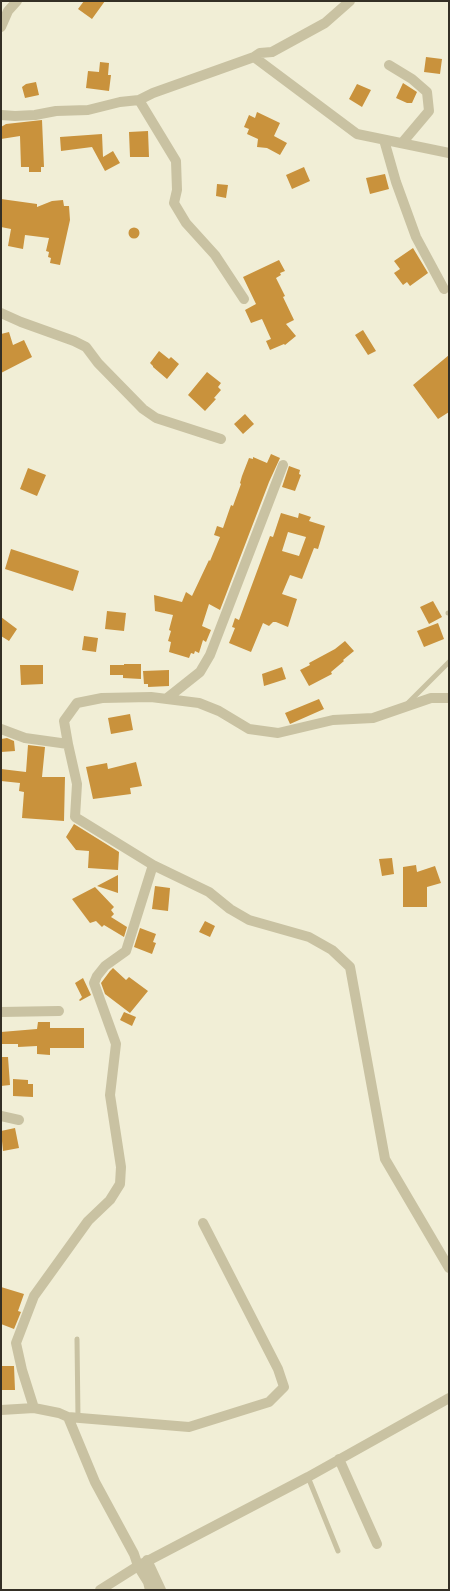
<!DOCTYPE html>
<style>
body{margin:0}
#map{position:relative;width:450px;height:1591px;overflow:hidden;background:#f1eed6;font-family:Figtree,sans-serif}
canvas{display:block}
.frame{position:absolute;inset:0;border:2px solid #342f25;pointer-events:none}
</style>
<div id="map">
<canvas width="450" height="1591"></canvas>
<div class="frame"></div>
</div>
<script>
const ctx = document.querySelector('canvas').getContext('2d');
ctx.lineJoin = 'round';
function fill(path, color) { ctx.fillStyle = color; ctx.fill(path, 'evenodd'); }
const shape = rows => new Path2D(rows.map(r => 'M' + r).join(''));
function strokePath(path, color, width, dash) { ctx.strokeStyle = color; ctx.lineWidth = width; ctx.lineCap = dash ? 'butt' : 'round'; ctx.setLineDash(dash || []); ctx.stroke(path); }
fill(shape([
 [84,1,105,1,92,19,78,9],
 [426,57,442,59,440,74,424,72],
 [100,62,109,63,108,75,111,75,109,91,86,88,88,71,99,72],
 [36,82,39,95,25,98,22,87,26,84],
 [403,83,417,92,412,103,407,103,396,98],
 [357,84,371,90,362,107,349,99],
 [257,112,280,123,274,136,287,143,280,155,267,148,257,147,258,139,247,134,249,129,244,127,249,115,255,118],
 [42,120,44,167,41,167,41,172,29,172,29,167,21,167,20,136,1,139,1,127,6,124],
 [148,131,149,157,130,157,129,132],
 [102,134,103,157,113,151,120,163,105,171,92,147,61,151,60,137],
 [304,167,310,181,292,189,286,175],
 [385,174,389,189,370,194,366,178],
 [217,184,228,185,226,198,216,196],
 [1,199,37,204,37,207,52,201,63,200,64,206,69,206,70,220,60,265,50,263,51,258,48,257,49,252,46,251,49,238,25,235,23,249,8,246,11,229,1,227],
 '128.5 233a5.5 5.5 0 1 1 11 0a5.5 5.5 0 1 1-11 0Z',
 [413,248,428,273,410,286,407,282,403,285,394,273,400,269,394,261],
 [279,260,285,271,280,273,281,275,276,278,285,296,283,297,294,320,286,324,296,336,285,345,284,344,270,350,266,341,271,339,262,319,251,323,245,310,256,304,243,277],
 [363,330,376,351,368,355,355,335],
 [9,332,13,345,24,340,32,357,1,373,1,334],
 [159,351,169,359,171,357,179,364,167,379,153,367,153,366,150,363],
 [449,355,449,412,438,419,413,385],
 [207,372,221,383,218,387,221,390,214,398,216,399,205,411,188,395],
 [245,414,254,424,243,434,234,424],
 [271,454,280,458,269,482,220,610,209,604,202,626,211,630,206,642,203,640,199,653,195,651,194,654,191,653,189,658,169,652,171,642,168,641,171,631,169,630,173,615,155,611,154,595,182,602,186,592,192,596,209,560,210,561,220,537,214,535,217,526,223,528,231,505,233,506,241,484,240,483,242,476,249,458,253,459,253,457,267,463],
 [289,466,300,470,299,474,301,475,295,491,282,487],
 [28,468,46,475,37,496,20,489],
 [281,513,298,518,299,513,311,517,309,521,325,526,318,549,314,548,302,579,290,575,282,594,297,599,288,627,276,622,273,622,269,626,263,623,251,652,229,643,235,628,232,627,235,618,239,620,270,536,273,537],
 [288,532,306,537,299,556,282,551],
 [11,549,79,571,73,591,5,569],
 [433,601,442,617,429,624,420,607],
 [107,611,126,613,124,631,105,629],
 [1,617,17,629,9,641,1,636],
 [438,623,444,639,424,647,417,631],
 [84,636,98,638,96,652,82,650],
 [345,641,354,651,343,660,344,661,331,672,332,674,309,686,300,670,310,665,309,663,335,649],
 [124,664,141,664,141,679,123,678,123,675,110,675,110,665,124,665],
 [20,665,43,665,43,684,21,685],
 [282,667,286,679,264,686,262,674],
 [169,670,169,686,148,687,148,684,144,684,143,671],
 [319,699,324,709,290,724,285,713],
 [130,714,133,730,111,734,108,718],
 [7,738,14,741,15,751,1,752,1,739],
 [28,745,45,747,42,777,65,777,64,821,22,818,24,792,19,791,20,783,1,781,1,769,26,772],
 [136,762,142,786,130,788,131,794,93,799,86,767,107,763,108,769],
 [74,824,119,852,118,870,88,868,89,851,76,850,66,837],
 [392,858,394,874,382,876,379,859],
 [416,865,417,872,435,866,441,883,427,887,427,907,403,907,403,867],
 [118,875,118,893,97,886],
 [155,886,170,888,168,911,152,909],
 [95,887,114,907,111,910,114,914,111,917,127,927,124,937,104,925,102,927,96,921,90,923,72,899],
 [205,921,215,926,210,937,199,932],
 [140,928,156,934,153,942,156,943,152,954,134,947],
 [113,968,126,980,129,977,148,991,130,1013,105,994,101,983,110,971],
 [83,978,91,995,80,1001,79,1000,82,997,75,983],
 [124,1012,136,1017,132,1026,120,1020],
 [38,1022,50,1022,50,1028,84,1028,84,1048,50,1048,50,1055,37,1054,37,1046,18,1047,18,1044,1,1044,1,1032,37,1029],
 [1,1057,8,1057,10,1085,1,1086],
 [13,1079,28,1080,28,1084,33,1084,33,1097,13,1096],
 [15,1128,19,1148,3,1151,1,1131],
 [1,1287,24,1294,18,1311,21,1312,14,1329,1,1324],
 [1,1366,14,1366,15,1390,1,1390]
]), '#c9923c');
strokePath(shape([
 [448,613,449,613],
 [408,703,449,662],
 [77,1339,78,1418],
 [308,1477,338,1551]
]), '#c9c2a2', 5);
strokePath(shape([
 [1,27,8,11,17,1],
 [254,57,357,134,449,153],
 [389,65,412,79,427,92,429,111,402,143],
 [139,100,153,93,254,57,260,53,272,52,325,23,350,1],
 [1,115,15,116,35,115,56,111,88,110,120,102,139,100,176,161,177,190,174,203,186,223,215,255,244,299],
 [384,140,396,182,416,237,444,289],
 [1,313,21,322,74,341,86,347,98,363,143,409,156,418,221,439],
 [166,699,200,672,210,655,283,465],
 [1,729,25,738,68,744,64,721,77,703,102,698,151,697,199,703,219,711,249,729,278,733,333,720,373,718,431,698,449,698],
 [68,744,77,784,75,817,153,865,209,892,230,909,249,920,309,937,332,950,350,967,385,1159,449,1268],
 [1,1012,59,1011],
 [1,1116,19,1120],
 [34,1408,22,1370,16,1343,34,1296,88,1221,110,1200,120,1184,121,1167,110,1095,116,1044,94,983,97,976,105,966,126,951,153,865],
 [1,1410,34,1408,59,1413,68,1417,95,1482,134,1554,138,1566,308,1477,449,1398],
 [68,1417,189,1427,269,1402,284,1387,278,1369,203,1223],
 [339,1459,377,1544],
 [147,1560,161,1590],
 [100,1590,138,1566,148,1582,150,1590]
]), '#c9c2a2', 10);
</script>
